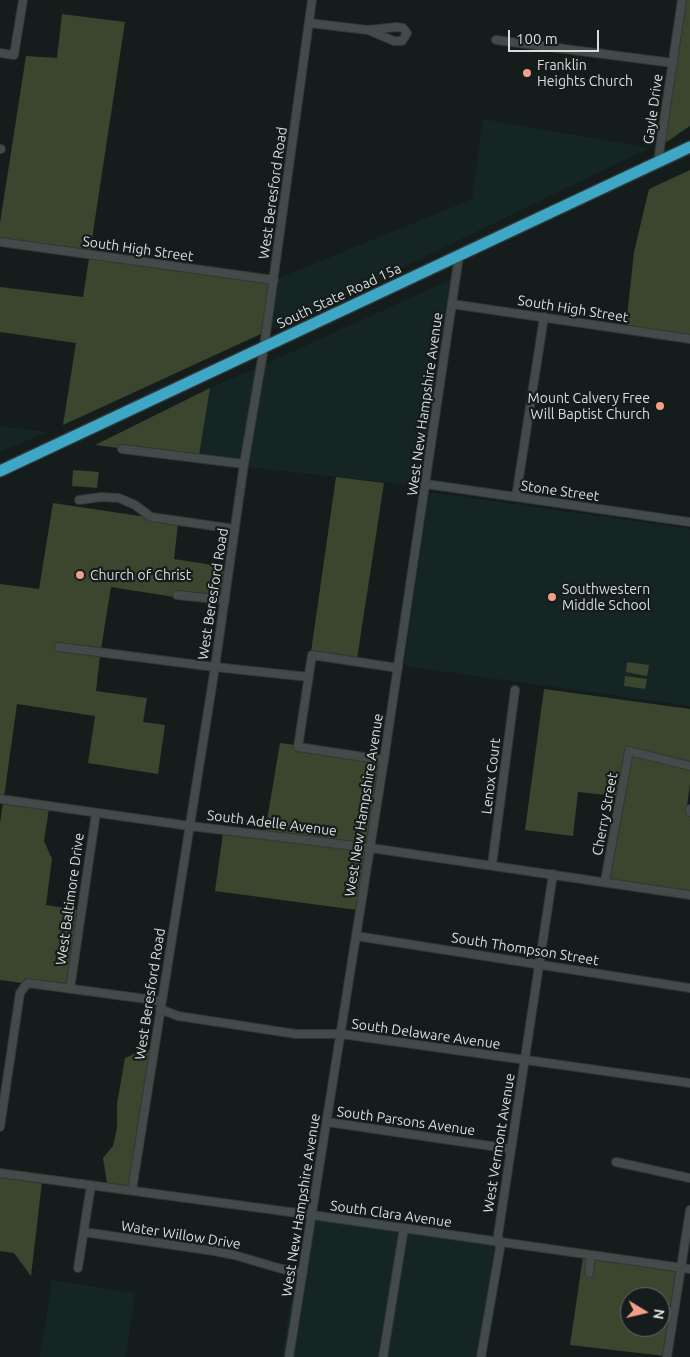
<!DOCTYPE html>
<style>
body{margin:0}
#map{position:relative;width:690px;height:1357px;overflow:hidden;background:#151c1c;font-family:Ubuntu,sans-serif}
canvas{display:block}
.north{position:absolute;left:620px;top:1287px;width:50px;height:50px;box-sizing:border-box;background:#151c1c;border:1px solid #636a69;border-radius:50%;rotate:99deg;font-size:14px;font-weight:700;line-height:20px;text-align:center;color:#d9dedd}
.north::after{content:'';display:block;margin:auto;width:18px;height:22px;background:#f39f86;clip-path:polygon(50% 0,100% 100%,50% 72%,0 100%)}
.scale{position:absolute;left:508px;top:30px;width:91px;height:22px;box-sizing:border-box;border:2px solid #d9dedd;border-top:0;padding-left:6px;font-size:15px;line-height:18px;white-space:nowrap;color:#d9dedd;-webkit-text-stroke:4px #151c1c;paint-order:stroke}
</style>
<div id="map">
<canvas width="690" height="1357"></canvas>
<div class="north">N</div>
<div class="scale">100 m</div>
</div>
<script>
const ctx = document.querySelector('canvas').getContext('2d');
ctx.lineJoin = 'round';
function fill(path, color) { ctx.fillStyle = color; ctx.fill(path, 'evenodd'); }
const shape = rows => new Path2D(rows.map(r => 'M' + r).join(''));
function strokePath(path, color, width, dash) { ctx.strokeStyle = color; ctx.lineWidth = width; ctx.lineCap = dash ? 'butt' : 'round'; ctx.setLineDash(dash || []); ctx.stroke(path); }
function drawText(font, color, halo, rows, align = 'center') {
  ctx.font = font + ' Ubuntu,sans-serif'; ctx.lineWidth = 4.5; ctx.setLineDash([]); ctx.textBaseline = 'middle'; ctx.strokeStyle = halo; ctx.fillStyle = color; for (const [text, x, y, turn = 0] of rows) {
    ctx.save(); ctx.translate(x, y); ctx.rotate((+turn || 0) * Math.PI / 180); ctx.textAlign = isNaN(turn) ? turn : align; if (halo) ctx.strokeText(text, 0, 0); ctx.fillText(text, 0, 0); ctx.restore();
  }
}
fill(shape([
 [483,119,649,148,286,324,270,329,277,279,472,199],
 [452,279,422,486,391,483,247,467,265,364],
 [257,368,241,461,199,456,210,388],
 [0,426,47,432,0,452],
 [429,492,690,529,690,706,404,666],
 [315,1218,400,1231,379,1357,293,1357],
 [407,1232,496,1244,496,1248,477,1357,386,1357],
 [295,1274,299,1274,285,1357,282,1357],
 [52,1280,135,1293,126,1357,40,1357]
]), '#152524');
fill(shape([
 [685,0,690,0,690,126,665,143],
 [62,14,125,22,90,252,0,239,0,223,26,56,57,58],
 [690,170,690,336,626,326,634,252,649,189],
 [89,258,270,282,263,333,63,425,76,343,0,332,0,287,83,297],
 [210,388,199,456,119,446,119,448,95,445],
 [73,470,99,472,97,488,72,486],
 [336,477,384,483,357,659,311,652],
 [53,503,146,517,178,524,174,559,226,567,222,596,174,592,174,597,111,587,101,649,55,644,55,650,100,656,96,691,147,698,143,722,165,725,158,774,88,763,95,716,17,704,4,797,0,796,0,584,39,589],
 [627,662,649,665,647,676,626,672],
 [625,676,647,679,645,689,624,686],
 [544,689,690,709,690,763,627,748,617,796,578,792,573,836,525,830],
 [280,743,295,745,294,750,380,762,368,845,265,832],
 [632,755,690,769,690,784,686,814,690,815,690,892,609,879],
 [3,803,49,809,44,841,52,859,46,905,78,910,67,986,23,982,22,983,0,980,0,823],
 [223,833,367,851,357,910,215,891],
 [150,1050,129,1186,107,1183,103,1158,113,1146,117,1128,117,1104,125,1058,138,1052],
 [0,1177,42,1182,31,1276,14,1253,0,1251],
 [583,1257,673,1270,675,1271,676,1278,665,1356,570,1345],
 [630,1297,660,1297,660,1327,630,1327]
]), '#3a462d');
const minor = shape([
 [309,23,368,30,397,27,403,28,407,33,404,38,402,41,394,41,368,30],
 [496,40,673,63],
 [0,53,14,55,23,0],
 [0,149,1,149],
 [658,161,682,0],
 [0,242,274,280],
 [452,304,690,339],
 [122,449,244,464],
 [426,484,690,522],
 [516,497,544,317],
 [79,500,101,497,119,498,135,505,151,517,235,529],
 [177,595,225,600],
 [59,647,215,667,309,677],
 [384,760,298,747,312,655,398,668],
 [0,799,190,826,371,848,690,895],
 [690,812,690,809],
 [492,865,515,690],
 [605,881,629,751,690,766],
 [356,936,690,988],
 [70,989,96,813],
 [160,1009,178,1016,296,1034,341,1034,690,1083],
 [327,1122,511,1149],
 [0,1127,20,993,25,986,28,983,161,1001],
 [616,1162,690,1178],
 [0,1173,312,1215,690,1269],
 [132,1190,215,667,244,464,264,347,312,0],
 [84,1232,214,1251,234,1255,282,1269,303,1272],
 [78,1268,91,1185],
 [589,1273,591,1255],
 [289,1357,384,760,459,256],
 [383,1357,404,1228],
 [481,1357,500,1248,498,1235,553,874],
 [667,1357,690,1210]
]);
const highway = shape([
 [0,471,690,147]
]);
strokePath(minor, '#313636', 10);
strokePath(highway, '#313636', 14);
strokePath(minor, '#424b4a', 8);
strokePath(highway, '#3ea7c5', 11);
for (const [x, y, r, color] of [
 [527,73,5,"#f39f86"],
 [660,406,5,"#f39f86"],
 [80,575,5,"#f39f86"],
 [552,597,5,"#f39f86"]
]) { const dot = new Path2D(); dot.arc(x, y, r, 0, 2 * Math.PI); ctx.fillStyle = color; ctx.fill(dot); strokePath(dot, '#151c1c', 2); }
drawText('14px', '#d9dedd', '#151c1c', [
 ["Franklin",537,65],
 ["Heights Church",537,81],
 ["Mount Calvery Free",650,398,"right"],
 ["Will Baptist Church",650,414,"right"],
 ["Church of Christ",90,575],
 ["Southwestern",562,589],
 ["Middle School",562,605]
], 'left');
drawText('14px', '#d9dedd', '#151c1c', [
 ["Gayle Drive",653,109,-82],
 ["West Beresford Road",273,193,-82],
 ["South High Street",138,249,8],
 ["South State Road 15a",339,296,-25],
 ["South High Street",573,309,9],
 ["West New Hampshire Avenue",425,404,-82],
 ["Stone Street",560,491,8],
 ["West Beresford Road",213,594,-81],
 ["Lenox Court",491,776,-83],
 ["West New Hampshire Avenue",364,805,-81],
 ["Cherry Street",605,814,-79],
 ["South Adelle Avenue",272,823,7],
 ["West Baltimore Drive",70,899,-82],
 ["South Thompson Street",525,949,9],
 ["West Beresford Road",150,994,-81],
 ["South Delaware Avenue",426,1034,8],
 ["South Parsons Avenue",406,1121,8],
 ["West Vermont Avenue",499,1143,-81],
 ["West New Hampshire Avenue",301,1205,-81],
 ["South Clara Avenue",391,1214,8],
 ["Water Willow Drive",181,1235,9]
]);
</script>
